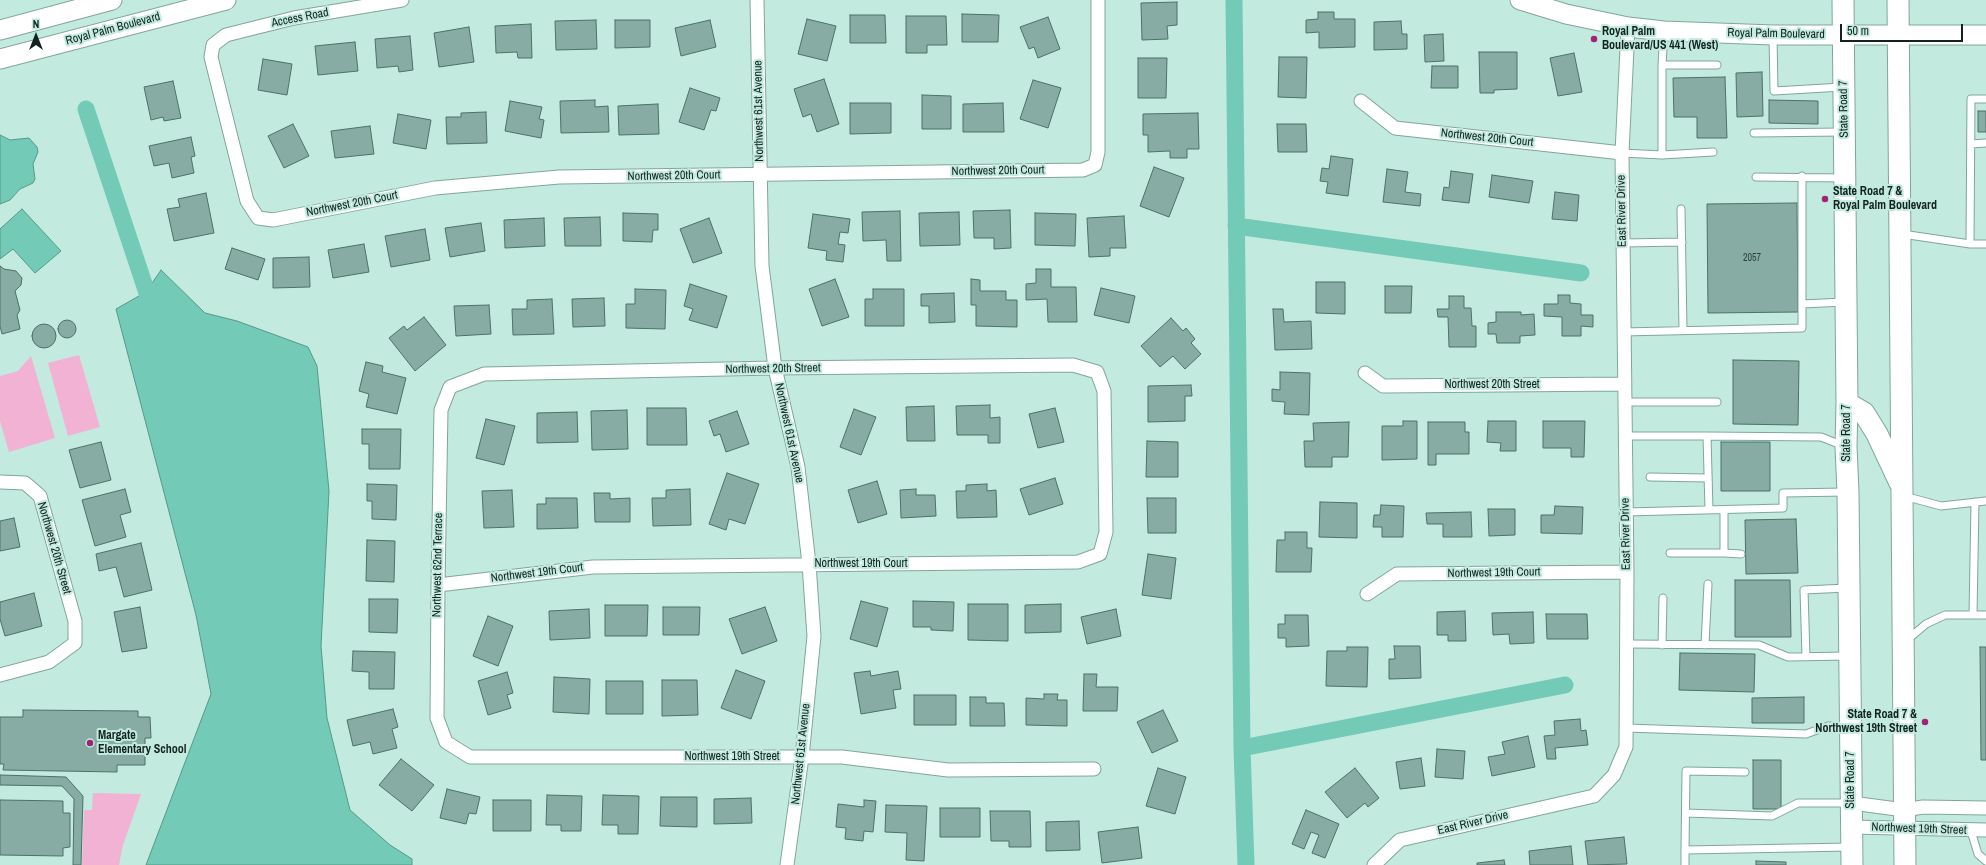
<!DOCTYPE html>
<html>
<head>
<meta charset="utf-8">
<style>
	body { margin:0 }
	#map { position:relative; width:1986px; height:865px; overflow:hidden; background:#c2eadf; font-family:"Archivo Narrow",sans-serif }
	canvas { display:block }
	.north { position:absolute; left:16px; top:16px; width:40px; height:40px; -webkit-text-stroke:3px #c2eadf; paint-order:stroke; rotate:0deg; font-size:11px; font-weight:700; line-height:16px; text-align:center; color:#12221e }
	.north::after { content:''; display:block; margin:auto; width:14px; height:18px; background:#12221e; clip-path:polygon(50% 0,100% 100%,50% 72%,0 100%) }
	.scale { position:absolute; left:1840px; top:24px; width:123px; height:18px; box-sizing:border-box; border:2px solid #12221e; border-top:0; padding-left:5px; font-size:12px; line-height:14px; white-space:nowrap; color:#12221e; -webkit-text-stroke:3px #c2eadf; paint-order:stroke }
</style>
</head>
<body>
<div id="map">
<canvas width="1986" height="865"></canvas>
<div class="north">N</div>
<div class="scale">50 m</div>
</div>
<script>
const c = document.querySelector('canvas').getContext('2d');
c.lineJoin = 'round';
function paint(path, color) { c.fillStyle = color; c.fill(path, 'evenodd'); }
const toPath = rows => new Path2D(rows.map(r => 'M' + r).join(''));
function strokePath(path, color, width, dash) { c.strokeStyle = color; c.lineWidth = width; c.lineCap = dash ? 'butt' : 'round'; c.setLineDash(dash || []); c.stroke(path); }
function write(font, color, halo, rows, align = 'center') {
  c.font = font + ' "Archivo Narrow",sans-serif'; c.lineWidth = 4; c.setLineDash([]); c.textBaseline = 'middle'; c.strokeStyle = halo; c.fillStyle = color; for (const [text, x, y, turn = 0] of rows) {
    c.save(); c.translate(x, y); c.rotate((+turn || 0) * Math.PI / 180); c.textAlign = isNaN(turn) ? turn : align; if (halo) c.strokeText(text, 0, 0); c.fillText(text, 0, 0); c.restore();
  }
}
const green = toPath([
	[79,355,100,427,68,436,48,363],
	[31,356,55,438,9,452,0,421,0,376,18,371],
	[93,793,141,794,123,845,119,865,82,865,84,810,92,810]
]);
const water = toPath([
	[0,135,10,140,29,138,37,147,38,152,33,164,35,179,33,183,20,189,10,200,0,204,0,135],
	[22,209,61,251,35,273,13,249,0,259,0,229,22,209],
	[161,270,205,313,237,321,308,347,317,366,329,491,321,646,327,718,350,810,390,845,412,859,412,865,146,865,211,694,196,615,116,309,146,292,161,270]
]);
const canal = toPath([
	[1234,0,1242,748,1246,865],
	[86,109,154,314],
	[1236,226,1581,273],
	[1242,748,1565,685]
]);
const building = toPath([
	[1177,2,1177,25,1167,26,1168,39,1142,40,1141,3,1177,2],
	[1318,12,1334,12,1334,19,1355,19,1355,47,1319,48,1319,32,1306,33,1306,20,1318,19,1318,12],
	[962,14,999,15,998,42,962,42,962,14],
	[850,15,885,15,886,43,850,43,850,15],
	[906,16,946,16,947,45,927,45,927,53,906,53,906,16],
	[1048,17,1060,49,1038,58,1034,47,1029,49,1020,27,1048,17],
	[807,19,836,26,827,61,798,54,807,19],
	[596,20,597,49,556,50,555,21,596,20],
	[615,20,650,20,650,47,615,48,615,20],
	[710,20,716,47,681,56,675,28,710,20],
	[1401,21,1402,34,1407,34,1407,49,1374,50,1374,22,1401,21],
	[531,24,532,58,518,58,517,52,496,53,495,26,531,24],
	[469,27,474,62,439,67,434,33,469,27],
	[1443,34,1444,61,1425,62,1424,35,1443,34],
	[410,36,413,70,399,72,398,66,377,68,375,39,410,36],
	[355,42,358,71,318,75,315,46,355,42],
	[1479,52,1517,52,1517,89,1494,90,1494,93,1480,93,1479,52],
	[1574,53,1582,92,1558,96,1550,58,1574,53],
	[1279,57,1307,57,1306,98,1278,97,1279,57],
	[1138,58,1167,58,1166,98,1138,98,1138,58],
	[263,59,292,64,287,95,258,90,263,59],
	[1432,66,1458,66,1458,88,1431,88,1432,66],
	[1762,72,1763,116,1737,117,1736,73,1762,72],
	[1725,77,1727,138,1697,138,1697,117,1674,117,1673,78,1725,77],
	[824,79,839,124,817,132,811,114,803,117,794,89,824,79],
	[1033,80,1061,88,1048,128,1020,119,1033,80],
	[173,81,181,118,164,121,163,117,151,120,144,87,173,81],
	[690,88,720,98,716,111,711,110,704,130,679,122,690,88],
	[922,95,951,96,951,129,922,129,922,95],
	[595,100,595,107,608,106,609,132,561,133,560,101,595,100],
	[1769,100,1818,101,1818,124,1769,123,1769,100],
	[510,101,542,107,539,119,544,120,541,138,505,131,510,101],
	[850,103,891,103,891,133,850,134,850,103],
	[1003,103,1004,132,963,132,963,104,1003,103],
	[658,104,659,134,619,135,618,106,658,104],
	[1978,111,1986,111,1986,132,1978,132,1978,111],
	[486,112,487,143,447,144,446,117,461,117,461,113,486,112],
	[1198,113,1199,149,1187,149,1187,158,1170,158,1170,151,1148,152,1148,135,1143,135,1143,114,1198,113],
	[398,114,431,120,426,149,393,143,398,114],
	[293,124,309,156,284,168,268,136,293,124],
	[1277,124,1306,124,1307,152,1278,152,1277,124],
	[370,126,374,154,335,158,331,131,370,126],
	[191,137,195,156,191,157,194,173,172,178,169,163,154,166,149,146,191,137],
	[1331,156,1353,159,1348,196,1326,193,1328,182,1320,181,1322,168,1329,169,1331,156],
	[1154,167,1184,178,1169,217,1140,206,1154,167],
	[1387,169,1408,172,1405,192,1421,194,1420,206,1383,202,1387,169],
	[1451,171,1473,174,1469,203,1442,200,1444,187,1449,188,1451,171],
	[1492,175,1533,181,1529,203,1489,197,1492,175],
	[1555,192,1579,195,1577,221,1552,219,1555,192],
	[206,193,214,233,174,241,167,209,180,207,178,199,206,193],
	[1797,203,1798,312,1708,313,1707,204,1797,203],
	[1010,210,1011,248,994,249,994,238,974,238,973,211,1010,210],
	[900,211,901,261,887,261,886,240,863,241,862,212,900,211],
	[959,212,960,245,920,246,919,213,959,212],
	[623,213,658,214,658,230,653,230,652,242,623,241,623,213],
	[1035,213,1076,214,1075,246,1035,245,1035,213],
	[813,214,850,219,848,233,840,232,838,244,845,245,843,262,826,260,827,251,808,248,813,214],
	[1124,216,1126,248,1110,248,1110,256,1089,257,1087,218,1124,216],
	[600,217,601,246,565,246,564,218,600,217],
	[544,218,545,246,505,248,504,220,544,218],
	[709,218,722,253,693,263,680,229,709,218],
	[481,223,485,251,450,257,445,228,481,223],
	[425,229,430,260,391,267,385,236,425,229],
	[364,244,369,272,333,278,328,250,364,244],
	[232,248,265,259,258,280,225,269,232,248],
	[309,257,310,287,273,288,273,258,309,257],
	[0,266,4,269,16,271,22,278,21,285,15,291,20,310,17,315,20,329,2,334,0,326,0,266],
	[1036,269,1051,269,1051,287,1076,287,1077,322,1048,322,1047,299,1026,300,1026,284,1036,283,1036,269],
	[835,279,849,317,822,326,809,289,835,279],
	[971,279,980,280,980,291,1006,291,1006,300,1017,300,1017,327,976,326,976,305,971,305,971,279],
	[1316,282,1345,282,1345,314,1316,313,1316,282],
	[690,284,727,296,717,328,689,320,693,309,684,306,690,284],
	[1385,286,1412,286,1411,313,1385,313,1385,286],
	[1101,288,1135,296,1129,323,1094,315,1101,288],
	[635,289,666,290,665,329,626,328,626,304,635,304,635,289],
	[873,289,904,289,904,326,865,326,865,299,873,299,873,289],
	[954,293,955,322,929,323,929,306,921,306,921,294,954,293],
	[1558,295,1570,295,1570,303,1581,304,1581,315,1593,315,1593,327,1581,326,1581,336,1562,336,1562,317,1544,316,1544,304,1558,304,1558,295],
	[1449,296,1464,296,1464,308,1471,308,1472,326,1476,326,1476,347,1449,347,1448,317,1438,317,1437,309,1449,309,1449,296],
	[604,298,605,326,573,327,572,299,604,298],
	[552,299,554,334,513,335,512,309,527,309,527,300,552,299],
	[489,305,491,334,456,336,454,306,489,305],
	[1273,309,1283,309,1284,322,1311,321,1312,349,1275,350,1273,309],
	[1496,312,1521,312,1521,315,1534,314,1535,335,1520,336,1520,343,1497,343,1496,334,1488,334,1488,323,1496,322,1496,312],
	[424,317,446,345,415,371,389,338,404,326,407,330,424,317],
	[1171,318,1183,331,1186,328,1195,339,1191,343,1201,354,1185,369,1173,356,1160,367,1141,346,1171,318],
	'58 329a9 9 0 1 1 18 0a9 9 0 1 1-18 0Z',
	'32 336a12 12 0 1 1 24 0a12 12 0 1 1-24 0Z',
	[1733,360,1799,361,1798,425,1733,424,1733,360],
	[366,362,383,366,382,372,406,378,397,414,366,407,369,394,359,391,366,362],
	[1280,372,1310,373,1309,415,1284,414,1285,402,1272,401,1272,389,1280,390,1280,372],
	[1191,385,1192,396,1185,396,1185,421,1148,422,1148,386,1191,385],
	[990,405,990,418,1000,417,1000,443,988,443,988,435,957,435,956,406,990,405],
	[934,406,935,441,907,441,906,407,934,406],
	[647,408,686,408,687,445,647,445,647,408],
	[1055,408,1064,442,1038,448,1029,414,1055,408],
	[854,409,876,417,861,455,840,447,854,409],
	[627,410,628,449,592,450,591,411,627,410],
	[737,411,749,444,726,452,720,434,714,436,709,421,737,411],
	[577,412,578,442,537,443,537,413,577,412],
	[486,419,515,426,504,465,476,458,486,419],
	[1403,421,1417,421,1417,459,1382,460,1382,426,1403,426,1403,421],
	[1488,421,1516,421,1516,451,1500,451,1501,443,1487,442,1488,421],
	[1543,421,1585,421,1584,457,1571,457,1571,448,1543,448,1543,421],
	[1349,422,1348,457,1332,457,1332,467,1305,467,1304,441,1314,441,1313,423,1349,422],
	[1428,422,1465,422,1465,432,1469,432,1469,454,1436,454,1436,465,1428,465,1428,422],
	[362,429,401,429,400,469,369,469,369,444,362,444,362,429],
	[1147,441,1178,442,1178,477,1146,477,1147,441],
	[101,442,111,480,80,488,69,450,101,442],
	[1721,442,1770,442,1770,491,1721,491,1721,442],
	[727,473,759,484,745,524,729,519,726,530,709,524,727,473],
	[1055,478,1063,504,1029,515,1020,489,1055,478],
	[877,481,887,514,858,523,848,490,877,481],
	[367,484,397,485,396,520,372,519,372,501,367,501,367,484],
	[987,484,987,491,996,490,997,517,957,518,956,491,966,491,966,485,987,484],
	[125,489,131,512,120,515,126,537,95,546,82,500,125,489],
	[690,489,691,525,653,526,652,498,666,498,666,490,690,489],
	[916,489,916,495,935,495,936,516,901,518,900,490,916,489],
	[512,490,514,527,484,528,482,491,512,490],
	[594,493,610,493,610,499,630,498,630,522,595,522,594,493],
	[546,498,577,498,578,528,537,529,537,504,546,504,546,498],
	[1147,498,1176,498,1176,533,1148,533,1147,498],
	[1320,502,1357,503,1357,538,1319,537,1320,502],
	[1381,505,1404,506,1403,537,1382,537,1382,527,1373,527,1374,515,1380,515,1381,505],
	[1555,506,1583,507,1582,534,1541,533,1541,515,1554,515,1555,506],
	[1488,509,1515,509,1515,535,1489,536,1488,509],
	[1471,512,1472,537,1443,537,1443,524,1427,524,1426,513,1471,512],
	[14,518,20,547,0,551,0,521,14,518],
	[1796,519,1798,573,1746,574,1745,520,1796,519],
	[1285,532,1307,532,1307,548,1312,548,1311,572,1276,572,1277,540,1285,540,1285,532],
	[367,540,395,541,394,582,366,581,367,540],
	[141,543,152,590,124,597,116,567,99,571,96,554,141,543],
	[1148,554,1176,558,1171,599,1142,595,1148,554],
	[1735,580,1790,580,1791,637,1735,637,1735,580],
	[34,593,42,626,5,636,0,619,0,602,34,593],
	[369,599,398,599,397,633,369,632,369,599],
	[861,601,888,608,877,647,850,639,861,601],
	[913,601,954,602,953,631,931,630,931,627,913,627,913,601],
	[968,604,1008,604,1008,641,968,640,968,604],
	[1061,604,1061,632,1025,633,1025,605,1061,604],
	[605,605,648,605,647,636,605,636,605,605],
	[140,607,147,648,122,652,114,612,140,607],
	[663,607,700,607,699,635,663,635,663,607],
	[765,607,777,641,742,654,729,619,765,607],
	[589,609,590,638,550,640,549,611,589,609],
	[1116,609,1121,636,1087,644,1081,617,1116,609],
	[1465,611,1466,641,1448,641,1448,635,1437,635,1437,612,1465,611],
	[1533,612,1534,643,1510,644,1509,634,1493,635,1492,613,1533,612],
	[1546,614,1587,614,1588,639,1547,639,1546,614],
	[1285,615,1308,615,1309,646,1286,647,1286,638,1278,638,1278,624,1285,624,1285,615],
	[488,616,513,626,498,666,473,656,488,616],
	[1394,646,1420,646,1421,678,1389,679,1389,659,1395,659,1394,646],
	[1347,647,1368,647,1367,687,1326,686,1327,651,1347,651,1347,647],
	[1980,647,1986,647,1986,760,1981,760,1980,647],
	[353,651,395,652,394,689,369,689,369,672,352,671,353,651],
	[1680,653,1755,654,1754,692,1679,690,1680,653],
	[736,670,765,681,751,719,721,708,736,670],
	[870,671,871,676,898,671,901,689,893,690,896,708,861,714,854,673,870,671],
	[507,672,513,693,507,695,511,708,488,715,478,681,507,672],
	[1084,674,1097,674,1096,687,1118,687,1117,711,1083,711,1084,674],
	[554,677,590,679,589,714,553,712,554,677],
	[662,680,697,680,698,715,662,716,662,680],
	[606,681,643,681,643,714,606,714,606,681],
	[1044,694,1058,694,1057,700,1067,700,1067,726,1026,725,1026,698,1044,699,1044,694],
	[914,695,956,695,956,725,914,725,914,695],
	[970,697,986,697,986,703,1004,703,1005,726,970,726,970,697],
	[1804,697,1804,723,1752,723,1752,698,1804,697],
	[393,709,398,727,392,729,397,748,373,754,370,742,353,746,347,720,393,709],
	[23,710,138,711,138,717,150,717,151,738,145,738,145,765,117,765,117,772,3,770,4,764,0,764,0,717,23,717,23,710],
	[1163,710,1178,741,1152,753,1137,722,1163,710],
	[1580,719,1581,731,1586,730,1588,745,1555,748,1556,759,1547,759,1544,736,1555,735,1554,721,1580,719],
	[1528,736,1535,767,1492,776,1488,757,1505,754,1502,742,1528,736],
	[1437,749,1465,751,1463,779,1435,777,1437,749],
	[1421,758,1425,786,1400,789,1396,762,1421,758],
	[401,759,434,785,412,811,379,785,401,759],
	[1753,760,1781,760,1781,809,1753,809,1753,760],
	[1158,768,1186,777,1175,814,1146,806,1158,768],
	[1355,768,1379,798,1368,807,1365,803,1347,818,1325,792,1355,768],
	[0,775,66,777,83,796,81,865,73,865,74,799,62,786,0,785,0,775],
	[447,789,480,797,476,814,469,813,466,824,440,818,447,789],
	[547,795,582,796,581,831,561,831,561,825,546,825,547,795],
	[603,795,639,796,638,834,618,834,618,825,602,825,603,795],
	[661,797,697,797,697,827,660,826,661,797],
	[751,798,752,823,714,824,714,799,751,798],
	[0,800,63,801,63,813,70,813,70,847,63,848,63,856,0,855,0,800],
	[493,800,531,800,531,831,493,831,493,800],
	[864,800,876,801,873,832,864,831,863,841,845,839,846,828,836,827,838,804,864,807,864,800],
	[886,805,927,806,924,861,906,860,907,833,885,832,886,805],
	[940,808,980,808,980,837,940,837,940,808],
	[1306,810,1339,824,1325,858,1312,853,1319,835,1311,832,1304,849,1292,844,1306,810],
	[990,811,1030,811,1031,847,1009,847,1009,841,991,841,990,811],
	[1079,821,1080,850,1046,851,1046,822,1079,821],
	[1138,827,1142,858,1102,863,1098,832,1138,827],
	[1624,837,1627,864,1588,865,1585,841,1624,837],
	[1571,846,1573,865,1530,865,1529,851,1571,846],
	[1504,860,1505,865,1477,865,1477,863,1504,860],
	[1756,861,1786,862,1786,865,1756,865,1756,861]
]);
const service = toPath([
	[1773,35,1774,91,1842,87],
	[1662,65,1717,65],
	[1754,133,1842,132],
	[1971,144,1986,143],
	[1622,153,1662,155,1662,65,1664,31],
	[1662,155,1713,152],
	[1756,177,1844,178],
	[1681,209,1683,330],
	[1902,234,1970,244,1986,244],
	[1623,243,1682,242],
	[1970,244,1971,99,1986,99],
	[1802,304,1844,302],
	[1623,332,1802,328,1802,176],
	[1624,402,1717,402],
	[1625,436,1707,436,1709,510],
	[1707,436,1821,437,1844,446],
	[1650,477,1707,478],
	[1904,496,1941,506,1986,501],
	[1626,512,1783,508,1783,493,1846,492],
	[1670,553,1724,553,1724,510],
	[1724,553,1741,554],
	[1973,615,1975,502],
	[1907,640,1926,624,1945,615,1986,615],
	[1627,644,1759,645,1788,657,1848,656],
	[1662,645,1663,598],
	[1705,645,1708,584],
	[1806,657,1804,590,1847,588],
	[1626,728,1806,734,1828,726,1849,726],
	[1745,772,1686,771,1685,850,1850,847],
	[1686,813,1772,816,1798,803,1850,803],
	[1971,831,1978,854,1986,861],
	[1685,865,1685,850]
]);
const minor = toPath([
	[402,0,294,18,226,35,213,45,211,57,247,201,258,218,273,220,435,188,559,177,1083,170,1095,165,1098,152,1098,0],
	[757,0,762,266,775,368,798,467,809,564,814,636,802,757,787,865],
	[1361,101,1395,128,1622,153],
	[1365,373,1383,386,1624,384],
	[0,482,25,483,40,496,75,621,75,643,49,662,0,675],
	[438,585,593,567,1078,562,1100,554,1106,532,1104,391,1097,372,1073,365,775,368,484,374,450,387,441,410,438,585,437,718,446,742,470,757,842,757,948,770,1094,769],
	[1367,594,1397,574,1627,572],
	[1852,803,1904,810,1923,807,1986,808],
	[1851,827,1986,830],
	[1374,865,1400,840,1594,796,1614,775,1626,747,1627,572,1622,153,1628,27]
]);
const secondary = toPath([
	[1520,0,1566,14,1628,27,1664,31,1773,35,1986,35],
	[0,30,112,0],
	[0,59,226,0]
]);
const primary = toPath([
	[1843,0,1847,403,1846,447,1848,492,1852,865],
	[1898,0,1905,865],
	[1847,403,1864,413,1877,434,1900,483]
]);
const markers = [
	[1594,39,4,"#a22376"],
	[1825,199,4,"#a22376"],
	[1925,722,4,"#a22376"],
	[90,743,4,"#a22376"]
];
const numberNames = [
	["2057",1752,258]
];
const streetNames = [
	["Access Road",300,18,-11],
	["Royal Palm Boulevard",113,29,-15],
	["Royal Palm Boulevard",1776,34,1],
	["State Road 7",1844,109,-91],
	["Northwest 61st Avenue",759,111,-91],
	["Northwest 20th Court",1487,138,6],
	["Northwest 20th Court",998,171,-1],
	["Northwest 20th Court",674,176,-1],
	["Northwest 20th Court",352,204,-11],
	["East River Drive",1622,211,-91],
	["Northwest 20th Street",773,369,-1],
	["Northwest 20th Street",1492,385],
	["Northwest 61st Avenue",789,433,78],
	["State Road 7",1847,433,-90],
	["East River Drive",1626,534,-91],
	["Northwest 20th Street",54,548,74],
	["Northwest 19th Court",861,564],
	["Northwest 62nd Terrace",438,565,-89],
	["Northwest 19th Court",537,573,-7],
	["Northwest 19th Court",1494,573,-1],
	["Northwest 61st Avenue",801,754,-84],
	["Northwest 19th Street",732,757],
	["State Road 7",1851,780,-90],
	["East River Drive",1473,823,-13],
	["Northwest 19th Street",1919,829,2]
];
const poiNames = [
	["Royal Palm",1602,32],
	["Boulevard/US 441 (West)",1602,46],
	["State Road 7 &",1833,192],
	["Royal Palm Boulevard",1833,206],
	["State Road 7 &",1917,715,"right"],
	["Northwest 19th Street",1917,729,"right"],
	["Margate",98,736],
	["Elementary School",98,750]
];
paint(green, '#f2b2d4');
paint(water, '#73cab7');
strokePath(water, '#569889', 1);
strokePath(canal, '#73cab7', 17);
paint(building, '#86aca3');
strokePath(building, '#4c7168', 1);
strokePath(service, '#80a69c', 9);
strokePath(minor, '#80a69c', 15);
strokePath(secondary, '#80a69c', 21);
strokePath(primary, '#80a69c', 23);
strokePath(service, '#fff', 7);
strokePath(minor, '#fff', 13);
strokePath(secondary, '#fff', 19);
strokePath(primary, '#fff', 21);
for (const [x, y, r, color] of markers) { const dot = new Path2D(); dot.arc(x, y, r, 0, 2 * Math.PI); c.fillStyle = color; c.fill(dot); strokePath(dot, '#c2eadf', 1.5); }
write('10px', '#2f443f', null, numberNames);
write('12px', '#12221e', '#c2eadf', streetNames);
write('bold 12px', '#12221e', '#c2eadf', poiNames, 'left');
</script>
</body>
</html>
